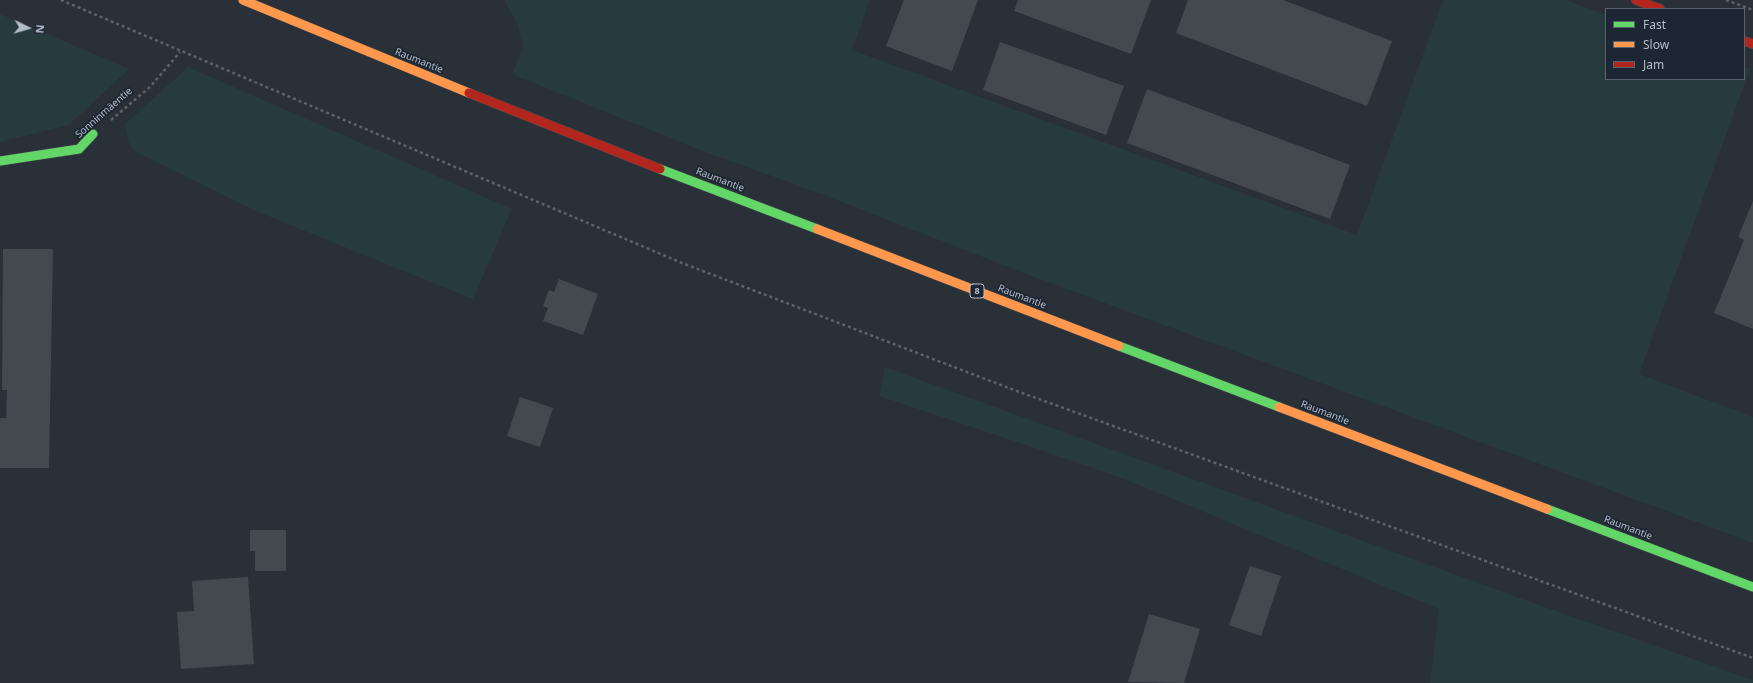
<!DOCTYPE html>
<html>
<head>
<meta charset="utf-8">
<style>
	body { margin:0 }
	#map { position:relative; width:1753px; height:683px; overflow:hidden; background:#2a3038; font-family:"Noto Sans",sans-serif }
	canvas { display:block }
	.legend { position:absolute; left:1605px; top:8px; width:140px; height:72px; box-sizing:border-box; background:#1d2633; border:1px solid #59626f; margin:0; padding:5px 7px; list-style:none; font-size:12px; color:#b4bcc9 }
	.legend li { display:flex; align-items:center; gap:8px; height:20px }
	.legend b { width:20px; border:1px solid #59626f }
	.north { position:absolute; left:8px; top:8px; width:40px; height:40px; -webkit-text-stroke:3px #1d2633; paint-order:stroke; rotate:95deg; font-size:11px; font-weight:700; line-height:16px; text-align:center; color:#b4bcc9 }
	.north::after { content:''; display:block; margin:auto; width:14px; height:18px; background:#b4bcc9; clip-path:polygon(50% 0,100% 100%,50% 72%,0 100%) }
</style>
</head>
<body>
<div id="map">
<canvas width="1753" height="683"></canvas>
<ul class="legend">
<li><b style="height:5px;background:#63d668"></b>Fast</li>
<li><b style="height:5px;background:#ff974d"></b>Slow</li>
<li><b style="height:5px;background:#b3261e"></b>Jam</li>
</ul>
<div class="north">N</div>
</div>
<script>
const c = document.querySelector('canvas').getContext('2d');
c.lineJoin = 'round';
function paint(path, color) { c.fillStyle = color; c.fill(path, 'evenodd'); }
const toPath = rows => new Path2D(rows.map(r => 'M' + r).join(''));
function strokePath(path, color, width, dash) { c.strokeStyle = color; c.lineWidth = width; c.lineCap = dash ? 'butt' : 'round'; c.setLineDash(dash || []); c.stroke(path); }
function write(font, color, halo, rows, align = 'center') {
  c.font = font + ' "Noto Sans",sans-serif'; c.lineWidth = 3.5; c.setLineDash([]); c.textBaseline = 'middle'; c.strokeStyle = halo; c.fillStyle = color; for (const [text, x, y, turn = 0] of rows) {
    c.save(); c.translate(x, y); c.rotate((+turn || 0) * Math.PI / 180); c.textAlign = isNaN(turn) ? turn : align; if (halo) c.strokeText(text, 0, 0); c.fillText(text, 0, 0); c.restore();
  }
}
const green = toPath([
	[504,0,870,0,852,50,1357,235,1443,0,1566,0,1606,15,1606,79,1744,79,1744,67,1750,69,1639,374,1753,417,1753,543,1021,272,829,197,695,148,512,74,523,48,518,25],
	[0,14,129,69,69,125,0,142],
	[188,67,512,209,473,299,258,212,134,151,128,141,125,124],
	[885,367,1539,605,1753,680,1753,683,1430,683,1439,609,1117,476,879,396]
]);
const building = toPath([
	[904,0,978,0,952,71,886,46],
	[1018,0,1151,0,1131,54,1014,11],
	[1188,0,1283,0,1392,41,1367,106,1176,33],
	[1000,42,1124,86,1106,135,983,90],
	[1147,89,1350,165,1330,219,1127,143],
	[1753,201,1753,329,1714,313,1744,240,1738,237],
	[3,249,53,249,49,468,0,468,0,418,6,418,7,390,2,390],
	[559,279,598,294,583,335,543,321,548,308,543,306,549,290,554,292],
	[520,397,553,408,540,447,507,436],
	[250,530,286,530,286,571,255,571,255,551,250,551],
	[1250,566,1281,576,1261,636,1229,625],
	[248,577,254,664,181,669,177,612,194,611,192,581],
	[1149,614,1200,629,1184,683,1128,682]
]);
const path = toPath([
	[61,0,682,263,1014,390,1753,658],
	[1726,0,1753,10],
	[111,120,150,87,180,52]
]);
const fast = toPath([
	[0,161,79,149,93,134],
	[660,169,817,229],
	[1119,346,1279,407],
	[1547,509,1753,587]
]);
const slow = toPath([
	[243,0,469,93],
	[817,229,1119,346],
	[1279,407,1547,509]
]);
const jam = toPath([
	[1636,0,1660,9],
	[1744,41,1753,44],
	[469,93,660,169]
]);
const shields = [
	[977,291,14]
];
const shieldNames = [
	["8",977,291]
];
const streetNames = [
	["Raumantie",419,61,22],
	["Sonninmäentie",104,113,-41],
	["Raumantie",720,180,21],
	["Raumantie",1022,297,21],
	["Raumantie",1325,413,21],
	["Raumantie",1628,528,21]
];
paint(green, '#273a3e');
paint(building, '#444950');
strokePath(fast, '#484c53', 10);
strokePath(slow, '#484c53', 10);
strokePath(jam, '#484c53', 10);
strokePath(path, '#5d636a', 2.5, [3, 3]);
strokePath(fast, '#63d668', 9);
strokePath(slow, '#ff974d', 9);
strokePath(jam, '#b3261e', 9);
for (const [x, y, w] of shields) { const box = new Path2D(); box.roundRect(x - w / 2, y - 7, w, 14, 3); c.fillStyle = '#1d2633'; c.fill(box); strokePath(box, '#b4bcc9', 1); }
write('bold 9px', '#b4bcc9', null, shieldNames);
write('10px', '#b4bcc9', '#1d2633', streetNames);
</script>
</body>
</html>
